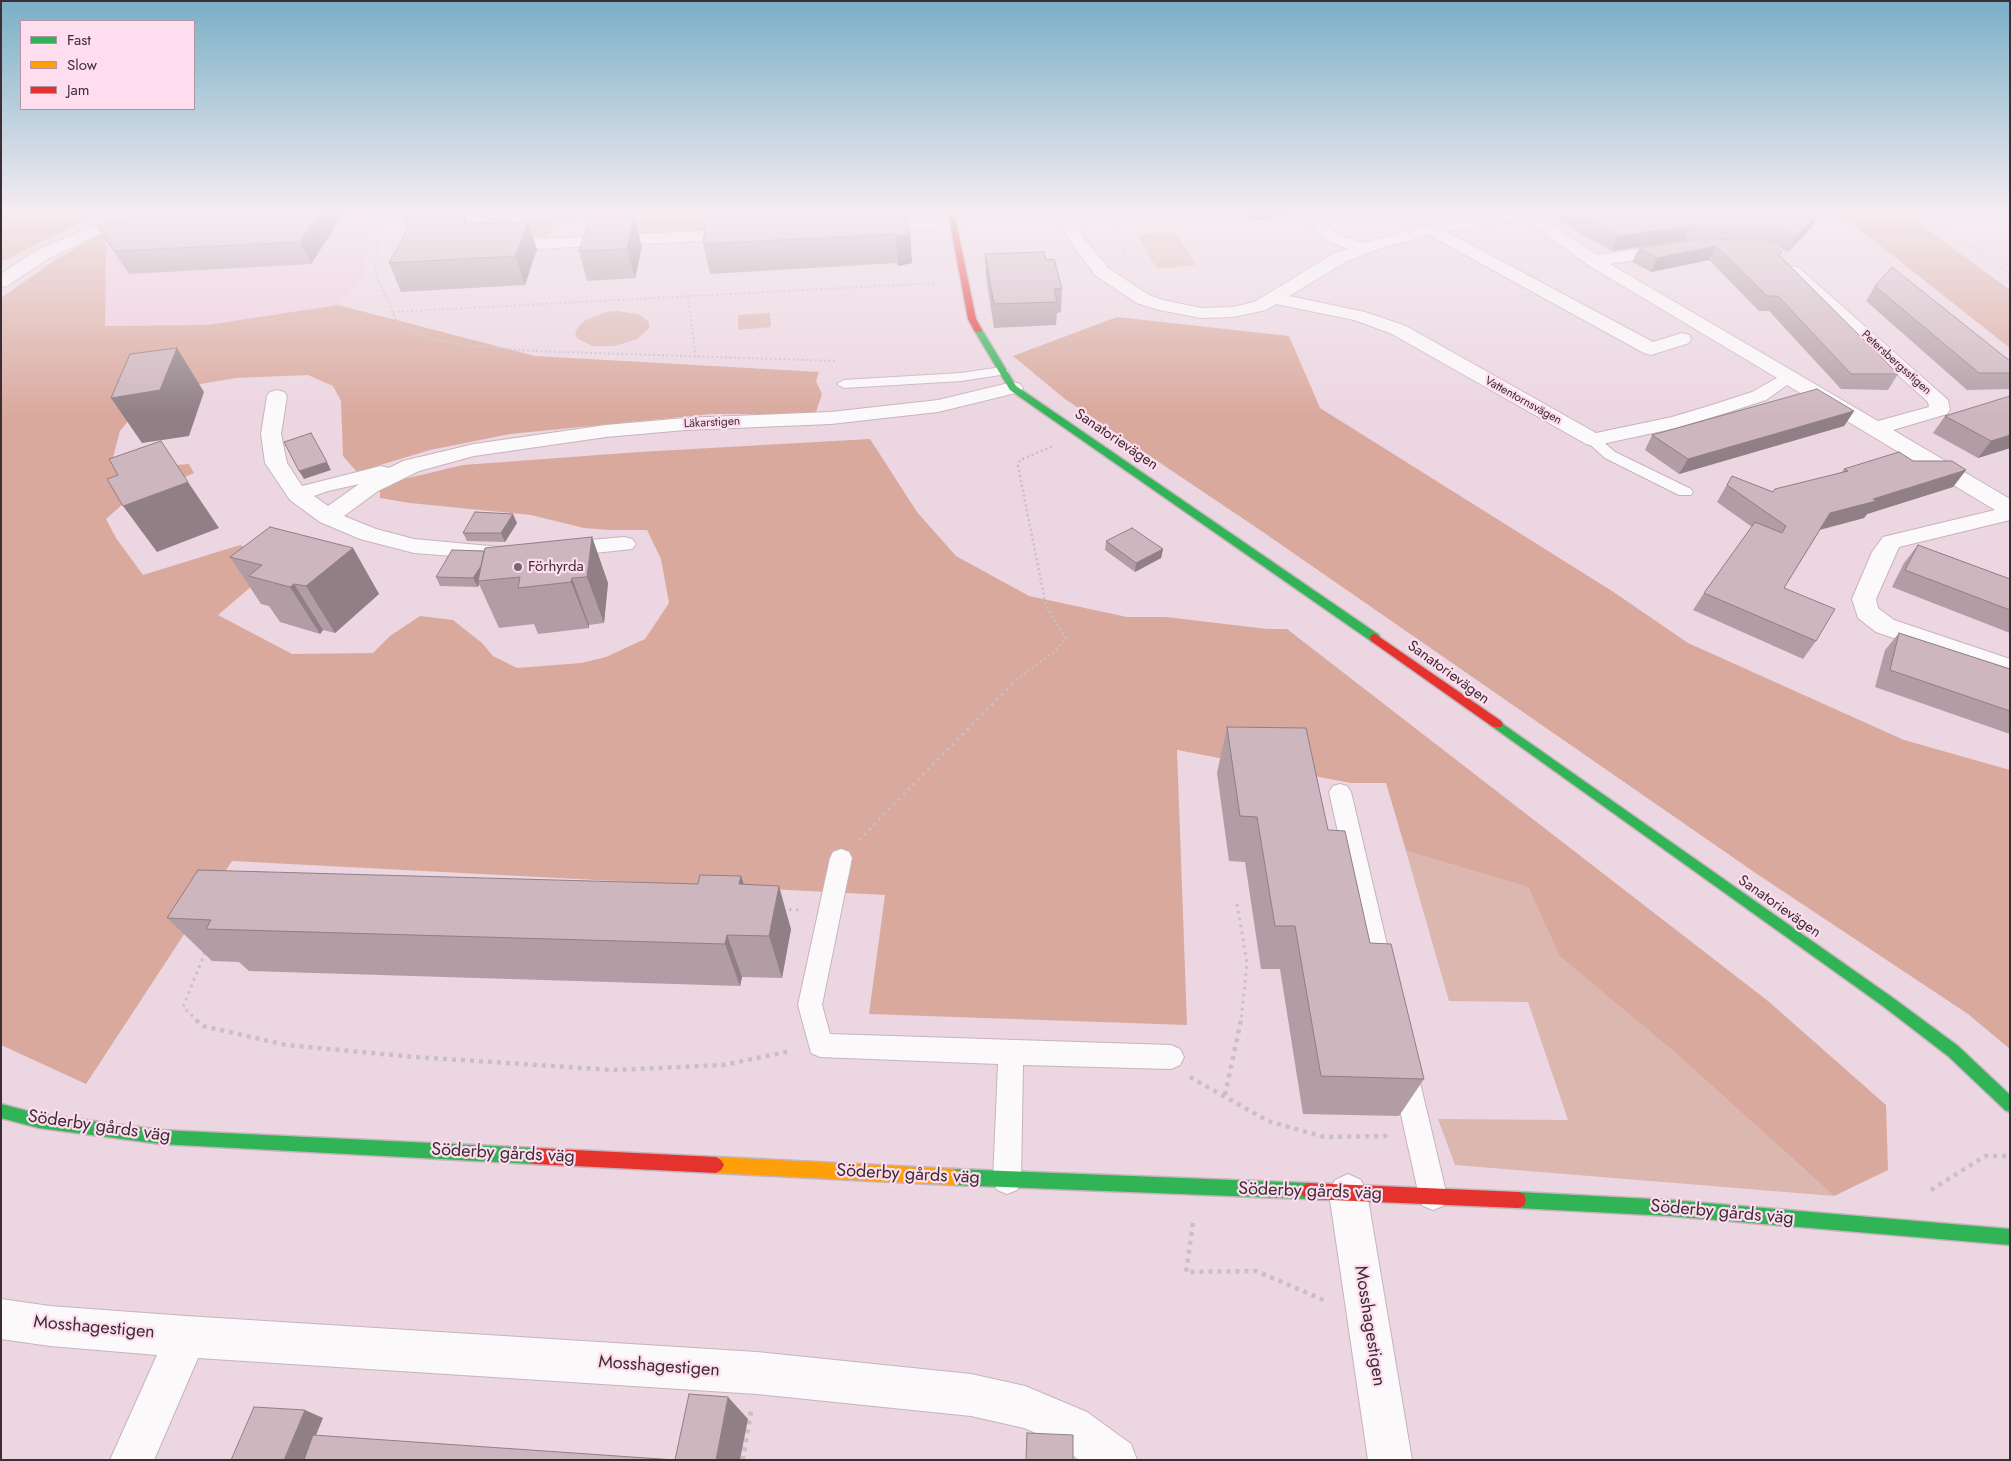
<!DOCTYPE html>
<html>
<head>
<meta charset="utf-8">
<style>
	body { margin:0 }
	#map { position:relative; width:2011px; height:1461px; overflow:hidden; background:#ecd6e1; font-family:Jost,sans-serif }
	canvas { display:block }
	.frame { position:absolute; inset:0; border:2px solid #3d2d35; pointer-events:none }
	.legend { position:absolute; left:20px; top:20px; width:175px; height:90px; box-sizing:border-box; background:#feddee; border:1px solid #b197a4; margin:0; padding:6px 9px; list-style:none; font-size:15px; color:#3d2d35 }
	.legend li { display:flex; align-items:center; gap:10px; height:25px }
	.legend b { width:25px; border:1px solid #b197a4 }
</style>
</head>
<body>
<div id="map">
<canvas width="2011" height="1461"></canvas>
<div class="frame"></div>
<ul class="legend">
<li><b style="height:6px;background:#30b455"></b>Fast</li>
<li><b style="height:6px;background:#ff9f0a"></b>Slow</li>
<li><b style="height:6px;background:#e5322d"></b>Jam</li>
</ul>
</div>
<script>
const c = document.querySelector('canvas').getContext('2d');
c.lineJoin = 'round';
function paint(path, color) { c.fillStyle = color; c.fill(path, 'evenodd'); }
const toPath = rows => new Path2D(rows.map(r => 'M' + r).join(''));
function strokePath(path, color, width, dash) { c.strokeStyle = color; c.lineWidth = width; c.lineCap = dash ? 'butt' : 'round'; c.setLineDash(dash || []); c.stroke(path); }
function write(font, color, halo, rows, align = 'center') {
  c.font = font + ' Jost,sans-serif'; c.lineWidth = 4.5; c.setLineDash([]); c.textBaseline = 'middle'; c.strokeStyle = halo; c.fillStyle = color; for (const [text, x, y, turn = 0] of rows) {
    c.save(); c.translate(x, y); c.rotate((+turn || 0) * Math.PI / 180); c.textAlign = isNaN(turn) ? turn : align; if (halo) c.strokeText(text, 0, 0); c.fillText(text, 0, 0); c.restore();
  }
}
const built = toPath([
	[154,212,374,212,362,279,338,305,207,325,104,326,106,231]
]);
const green = toPath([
	[574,212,745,212,743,234,635,240,607,219,556,221,550,235,514,241,520,224],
	[1175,232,1196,265,1157,269,1137,235],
	[617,311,639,314,649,322,649,328,637,339,615,346,592,346,577,338,575,333,578,327,584,321,605,312],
	[770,313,771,327,738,330,738,315],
	[1406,851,1528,887,1561,956,1672,1050,1834,1196,1455,1165,1438,1119,1568,1120,1528,1002,1449,1001]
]);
const forest = toPath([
	[1,212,103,212,1,262],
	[1833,212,1903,212,2010,290,2010,348,1869,237],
	[106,231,105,326,207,325,338,305,535,356,819,372,816,381,822,394,816,412,797,414,712,414,510,434,430,450,357,472,343,456,341,401,333,386,308,375,236,378,153,392,120,431,112,461,138,468,189,464,194,473,123,504,106,519,116,538,143,575,240,545,274,559,267,573,218,615,292,654,373,653,390,636,420,616,453,620,482,643,493,656,517,668,581,663,606,657,645,639,669,603,661,559,647,530,609,530,584,528,531,515,410,503,380,498,380,490,391,482,463,465,639,452,870,439,917,512,956,556,1029,596,1127,617,1166,617,1267,629,1287,629,1768,1001,1886,1105,1888,1170,1834,1196,1672,1050,1560,956,1528,887,1406,851,1386,783,1351,783,1177,750,1187,1025,869,1014,885,895,232,861,86,1084,1,1045,1,298,58,258],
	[1117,317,1289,336,1320,408,1612,591,1688,643,1904,740,2010,770,2010,1049,1968,1014,1757,874,1260,530,1065,399,1013,356]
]);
const pathFar3 = toPath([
	[1108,212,1126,257],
	[1882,212,1909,231],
	[1913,212,1947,230,2010,274],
	[379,228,375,273,398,324,431,338,466,345,533,351,837,361],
	[688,297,696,358],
	[393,312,937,283]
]);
const pathFar2 = toPath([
	[1016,680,1054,652,1066,638,1046,606,1018,466,1020,460,1053,446]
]);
const pathFar1 = toPath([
	[859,840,1017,679],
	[1237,904,1247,963,1241,1021],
	[782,909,800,910],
	[198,1021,183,1007,206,950]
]);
const path = toPath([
	[196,1020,203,1026,286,1045,415,1057,614,1070,723,1065,791,1051],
	[1190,1077,1268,1121,1324,1137,1388,1136],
	[1225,1095,1241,1020],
	[1931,1190,1985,1156,2010,1156],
	[1193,1223,1186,1272,1256,1271,1326,1301],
	[743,1460,751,1411]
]);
const lane = toPath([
	[1002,367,1009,371,1007,374,961,381,844,388,837,384,844,380,961,373,1002,367],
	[1593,435,1598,437,1615,452,1691,489,1693,492,1691,495,1679,495,1605,458,1585,440,1593,435],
	[1340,784,1347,786,1351,792,1393,970,1389,978,1381,981,1373,978,1369,970,1329,792,1333,786,1340,784],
	[841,849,849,852,852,858,822,1005,830,1034,1171,1045,1180,1049,1184,1057,1180,1065,1171,1069,1023,1065,1021,1180,1017,1190,1007,1194,997,1190,993,1180,998,1064,820,1057,811,1053,798,1005,830,858,833,852,841,849],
	[1405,1062,1414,1065,1418,1074,1447,1196,1443,1206,1433,1210,1423,1206,1419,1196,1392,1074,1396,1065,1405,1062]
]);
const street = toPath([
	[132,212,154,212,152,215,92,237,46,260,7,286,1,287,1,274,34,252,80,231,132,212],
	[483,212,522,212,534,238,537,239,742,229,750,234,742,239,535,249,521,244,510,219,490,218,484,216,483,212],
	[1054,212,1070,212,1086,241,1108,268,1149,295,1163,300,1201,308,1233,307,1254,302,1335,253,1348,249,1326,240,1293,212,1311,212,1338,234,1363,243,1431,225,1509,212,1515,214,1517,217,1515,220,1447,232,1653,342,1682,333,1689,335,1691,339,1689,343,1651,355,1644,353,1429,235,1384,247,1347,261,1289,296,1365,312,1406,326,1596,433,1672,417,1712,405,1752,392,1777,378,1588,265,1533,225,1541,220,1547,222,1597,255,1673,244,1679,245,1681,249,1679,253,1610,264,1878,421,1929,407,1928,402,1783,271,1786,267,1798,267,1948,400,1950,410,1947,414,1893,430,2010,499,2010,520,1899,547,1876,599,1878,608,1894,620,2010,659,2010,678,1876,632,1858,618,1852,599,1872,552,1883,537,1995,510,1787,385,1766,400,1726,413,1676,428,1593,446,1586,444,1392,334,1354,320,1276,304,1266,310,1233,317,1201,318,1159,310,1137,303,1096,276,1071,243,1054,212],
	[953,218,959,220,961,223,959,226,872,232,864,227,872,222,953,218],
	[1013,382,1020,384,1023,388,1020,392,938,412,831,424,685,430,606,437,474,456,419,471,378,491,344,516,376,529,414,539,500,547,504,552,500,557,492,559,414,553,360,539,320,522,290,500,265,463,261,434,267,396,270,392,277,390,284,392,287,396,281,434,287,463,302,486,381,466,389,468,403,461,474,444,606,425,685,418,831,412,938,400,1013,382],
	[359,484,328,506,314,496,328,491,359,484],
	[624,537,632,539,636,544,632,549,557,557,549,555,545,550,549,545,557,543,624,537],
	[1348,1174,1361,1180,1367,1193,1412,1460,1368,1460,1329,1193,1335,1180,1348,1174],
	[1,1299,50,1306,186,1316,757,1352,971,1374,1025,1386,1087,1412,1131,1444,1137,1460,1079,1460,1057,1442,1024,1428,971,1416,757,1394,198,1358,154,1460,110,1460,157,1355,50,1346,1,1339,1,1299]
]);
const fast = toPath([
	[975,328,981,328,1016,386,1379,635,1380,638,1379,641,1371,641,1010,390,974,330,975,328],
	[1497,720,1893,998,1958,1046,2010,1095,2010,1112,2005,1110,1948,1056,1883,1006,1493,727,1491,724,1493,721,1497,720],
	[1,1104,39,1114,161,1130,534,1148,539,1151,542,1156,539,1161,534,1164,161,1144,39,1128,1,1118,1,1104],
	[954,1169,1308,1183,1313,1186,1316,1191,1313,1196,1308,1199,954,1185,949,1182,946,1177,949,1172,954,1169],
	[1518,1192,1670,1200,2010,1229,2010,1245,1670,1216,1518,1208,1512,1206,1510,1200,1512,1194,1518,1192]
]);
const slow = toPath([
	[716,1157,954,1169,959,1172,962,1177,959,1182,954,1185,716,1173,711,1170,708,1165,711,1160,716,1157]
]);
const jam = toPath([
	[948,212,954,212,976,319,982,330,981,332,975,332,968,319,948,212],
	[1375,634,1501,721,1503,724,1501,727,1493,727,1371,641,1370,638,1371,635,1375,634],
	[534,1148,716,1157,721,1160,724,1165,721,1170,716,1173,534,1164,529,1161,526,1156,529,1151,534,1148],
	[1308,1183,1518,1192,1524,1194,1526,1200,1524,1206,1518,1208,1308,1199,1303,1196,1300,1191,1303,1186,1308,1183]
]);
const wall = toPath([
	[149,212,352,212,344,213,311,264,129,274,111,248,97,226],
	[405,212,464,212,467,224,537,249,525,285,401,292,389,263,408,229],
	[1242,212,1294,212,1293,215,1251,221],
	[1563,212,1817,212,1819,213,1811,228,1787,253,1777,245,1773,244,1780,256,1898,374,1888,390,1841,389,1769,311,1759,311,1709,260,1651,272,1632,262,1639,248,1688,240,1612,251,1560,222],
	[634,218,642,247,635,278,587,281,579,251],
	[910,233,912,263,898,266,897,263,710,274,703,244],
	[985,254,1046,260,1062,289,1061,312,1057,313,1056,325,994,328,986,277],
	[1875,286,2010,361,2010,389,1967,390,1866,301],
	[1854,411,1844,426,1679,474,1645,450,1652,435],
	[1945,416,2010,448,1978,458,1933,433],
	[1913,461,1966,470,1953,487,1867,514,1864,518,1820,530,1784,588,1816,641,1803,659,1693,610,1704,593,1752,527,1717,502,1732,476,1773,492,1842,472,1844,469],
	[517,523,505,542,467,541,463,533],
	[592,537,608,583,604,623,589,625,589,628,538,634,534,624,499,628,479,584,478,587,440,586,436,577,484,551],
	[1106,541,1163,549,1161,558,1135,572,1105,550],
	[1918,545,2010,579,2010,633,1892,587,1904,563],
	[353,548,379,594,335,633,323,630,320,634,280,622,269,606,261,604,230,557],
	[1899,633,2010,669,2010,734,1875,687,1885,650],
	[1227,727,1328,830,1370,943,1424,1079,1399,1116,1303,1114,1280,969,1261,969,1245,862,1229,861,1217,773],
	[741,876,744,884,791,929,782,978,742,977,740,986,249,971,239,962,212,961,167,918,698,884]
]);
const shadedWall = toPath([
	[320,212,352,212,344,213,311,264,300,242],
	[461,212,464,212,474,252,464,224],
	[1252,212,1294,212,1293,215,1251,221],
	[1819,213,1811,228,1787,253,1795,238],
	[634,218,642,247,635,278,627,249],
	[528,222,537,249,525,285,515,256],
	[1691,226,1684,240,1612,251,1618,236],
	[910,233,912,263,898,266,896,236],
	[1716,246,1709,260,1651,272,1657,258],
	[177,348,204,392,189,436,142,443,111,398],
	[1854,411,1844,426,1679,474,1688,459],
	[2010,435,2010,448,1978,458,1991,441],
	[327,462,331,470,304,479,299,471],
	[1966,470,1953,487,1867,514,1864,518,1818,530,1830,513],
	[188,482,219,528,157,552,123,506],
	[513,514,517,523,505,542,501,533],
	[592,537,608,583,604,623,587,577],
	[353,548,379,594,335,633,306,586],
	[1163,549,1161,558,1135,572,1136,563],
	[490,551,478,581,479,584,478,587,473,578],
	[572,578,589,625,589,628,571,582],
	[294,584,323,630,320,634,290,587],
	[741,876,755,920,739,884],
	[779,886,791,929,782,978,769,936],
	[727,935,742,977,740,986,725,944],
	[728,1397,748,1419,740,1460,716,1460],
	[305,1410,323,1418,306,1460,284,1460]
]);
const building = toPath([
	[149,212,320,212,300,242,115,251,97,226,149,212],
	[405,212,461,212,464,224,528,222,515,256,389,263,408,229,405,212],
	[745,212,906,212,910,233,896,236,895,234,703,244,707,214,745,212],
	[1573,212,1817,212,1819,213,1795,238,1785,231,1762,225,1691,226,1618,236,1573,212],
	[634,218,627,249,579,251,589,220,634,218],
	[1761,239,1771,242,1782,252,1779,255,1898,374,1851,374,1778,296,1767,296,1716,246,1657,258,1639,248,1691,240,1761,239],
	[1044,252,1046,260,1054,259,1062,289,1054,289,1057,302,994,304,985,254,1044,252],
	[1892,267,2010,361,2010,373,1979,373,1875,286,1892,267],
	[177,348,160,390,111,398,130,354,177,348],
	[1817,389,1854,411,1688,459,1652,435,1817,389],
	[2010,396,2010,435,1991,441,1945,416,2010,396],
	[311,433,327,462,299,471,284,442,311,433],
	[161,441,188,482,123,506,107,479,118,475,109,459,161,441],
	[1899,452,1913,461,1952,461,1966,470,1873,499,1876,501,1830,513,1784,588,1835,609,1816,641,1704,593,1755,522,1782,533,1786,526,1727,485,1732,476,1773,492,1775,489,1848,471,1844,469,1899,452],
	[475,512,513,514,501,533,463,533,475,512],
	[270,527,353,548,306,586,294,584,290,587,249,576,262,565,230,557,270,527],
	[1132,528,1163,549,1136,563,1106,541,1132,528],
	[592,537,587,577,572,578,571,582,518,588,520,577,478,581,485,548,592,537],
	[1918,545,2010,579,2010,610,1905,570,1918,545],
	[452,550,484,551,481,566,473,578,436,577,452,550],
	[1899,633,2010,669,2010,711,1890,670,1899,633],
	[1227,727,1306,728,1328,830,1345,831,1370,943,1391,944,1424,1079,1321,1076,1295,926,1275,926,1257,817,1240,816,1227,727],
	[198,870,698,884,700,875,741,876,739,884,779,886,769,936,727,935,725,944,206,929,211,920,167,918,198,870],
	[689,1394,728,1397,716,1460,304,1460,313,1435,675,1460,689,1394],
	[254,1407,305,1410,284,1460,231,1460,254,1407],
	[1027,1433,1073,1435,1073,1460,1026,1460,1027,1433]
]);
const markers = [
	[518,567,5,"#7a6871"]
];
const farStreetnames = [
	["Petersbergsstigen",1896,363,42],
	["Vattentornsvägen",1523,401,29],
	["Läkarstigen",712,423,-3]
];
const streetNames = [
	["Sanatorievägen",1116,440,34],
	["Sanatorievägen",1448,673,36],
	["Sanatorievägen",1779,907,35]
];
const poiNames = [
	["Förhyrda",528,567]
];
const nearStreetnames = [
	["Söderby gårds väg",99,1127,8],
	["Söderby gårds väg",503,1154,3],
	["Söderby gårds väg",908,1175,3],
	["Söderby gårds väg",1310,1192,2],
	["Söderby gårds väg",1722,1213,5],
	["Mosshagestigen",1369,1326,81],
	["Mosshagestigen",94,1328,5],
	["Mosshagestigen",659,1367,4]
];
paint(built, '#eecadd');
paint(green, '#dcb7b0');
paint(forest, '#d9a99d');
strokePath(lane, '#c6b4bd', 2);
strokePath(street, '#c6b4bd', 2);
strokePath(fast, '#c6b4bd', 3);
strokePath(slow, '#c6b4bd', 3);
strokePath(jam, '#c6b4bd', 3);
strokePath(pathFar3, '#c8c0c4', 2, [2, 2.5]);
strokePath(pathFar2, '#c8c0c4', 2.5, [2, 3]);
strokePath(pathFar1, '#c8c0c4', 3, [2.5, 4.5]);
strokePath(path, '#c8c0c4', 4.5, [4, 5]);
paint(lane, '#fcf9fa');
paint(street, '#fcf9fa');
paint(fast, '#30b455');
paint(slow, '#ff9f0a');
paint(jam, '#e5322d');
paint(wall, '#b19da3');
paint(shadedWall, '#907f85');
paint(building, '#ceb6be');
strokePath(building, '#907f85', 1);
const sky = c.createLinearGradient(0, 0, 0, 416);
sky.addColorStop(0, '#79afc6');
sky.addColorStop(0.51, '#f6edf2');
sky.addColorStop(1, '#f6edf200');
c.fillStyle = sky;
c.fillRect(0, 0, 2011, 416);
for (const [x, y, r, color] of markers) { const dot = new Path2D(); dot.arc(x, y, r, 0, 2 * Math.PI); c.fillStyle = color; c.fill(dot); strokePath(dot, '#feddee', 2); }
write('12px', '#3d2d35', '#feddee', farStreetnames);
write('15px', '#3d2d35', '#feddee', streetNames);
write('15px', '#3d2d35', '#feddee', poiNames, 'left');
write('18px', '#3d2d35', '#feddee', nearStreetnames);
</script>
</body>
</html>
